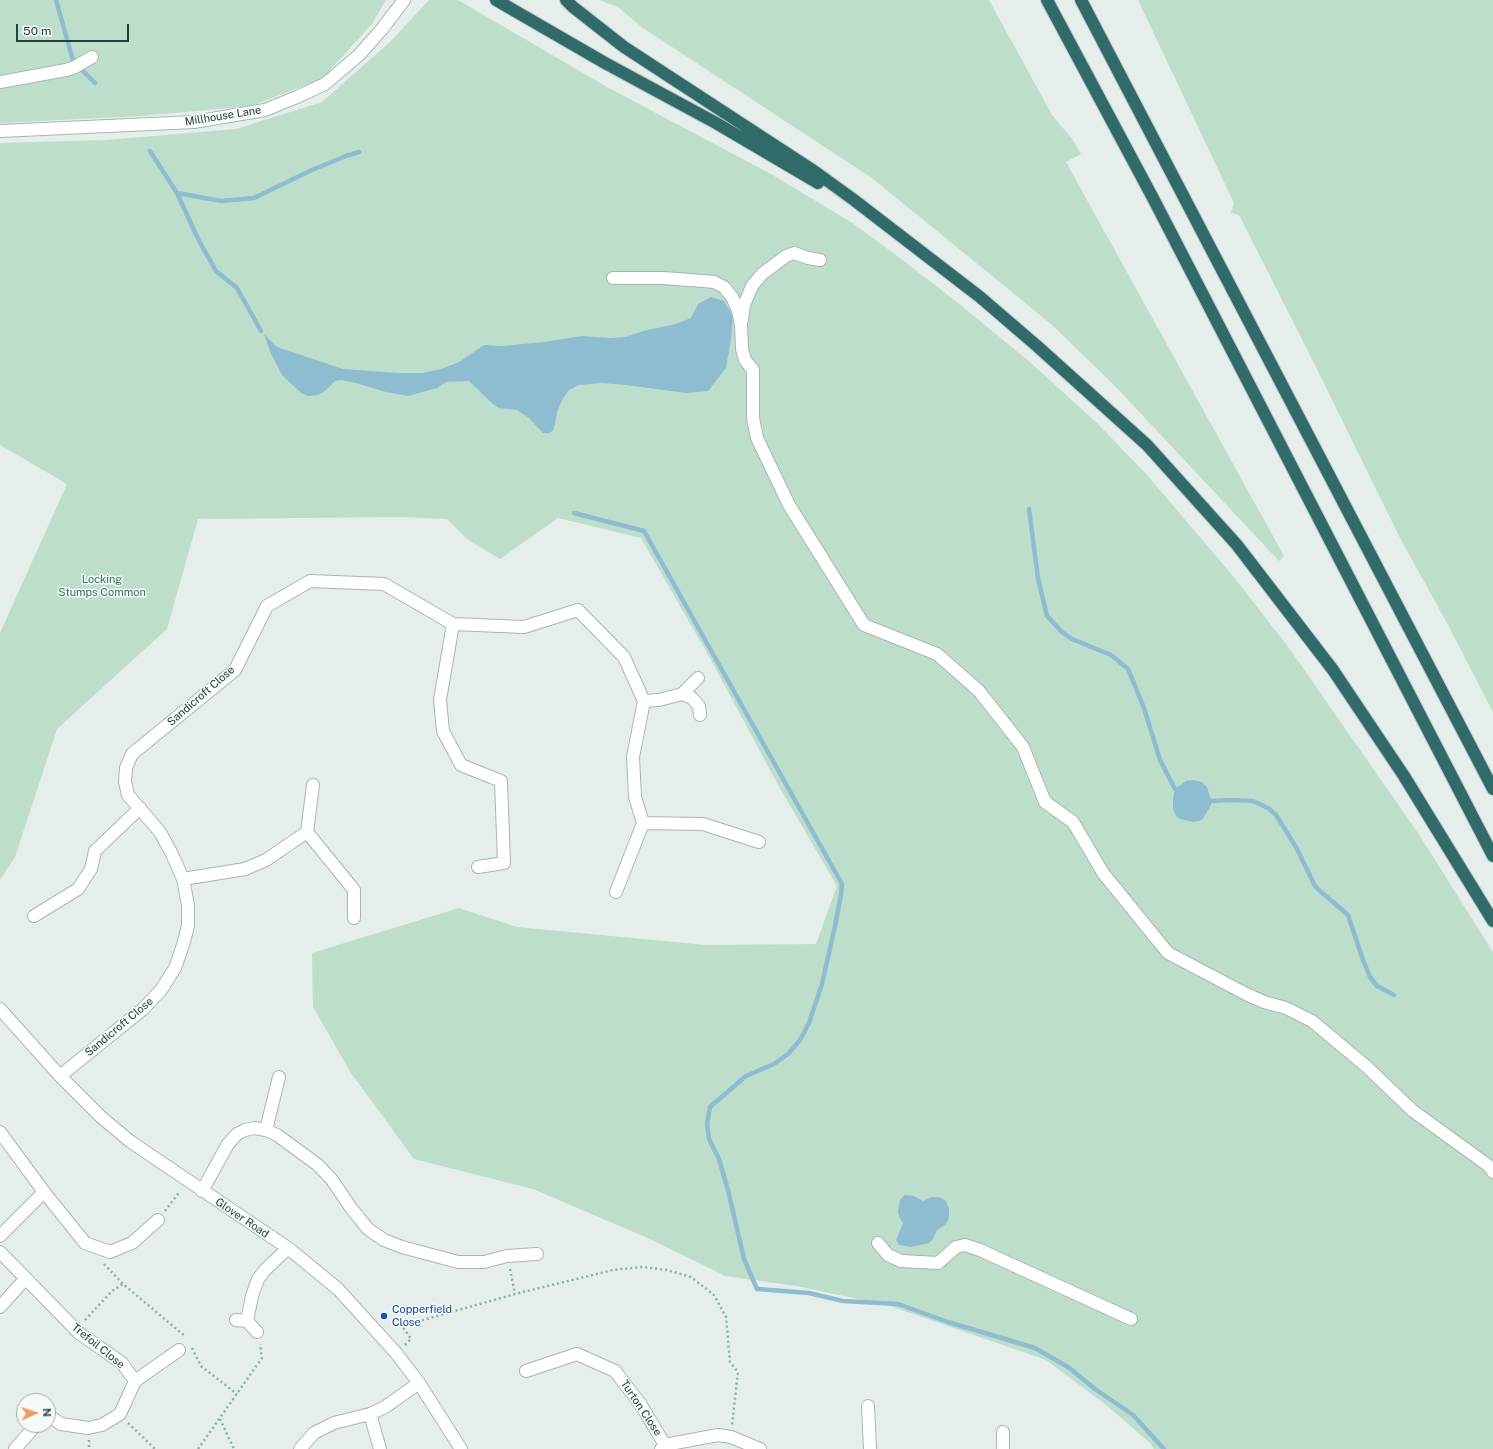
<!DOCTYPE html>
<html>
<head>
<meta charset="utf-8">
<style>
	body { margin:0 }
	#map { position:relative; width:1493px; height:1449px; overflow:hidden; background:#e5eeeb; font-family:"Public Sans",sans-serif }
	canvas { display:block }
	.north { position:absolute; left:16px; top:1393px; width:40px; height:40px; box-sizing:border-box; background:#f5faf8; border:1px solid #a1afad; border-radius:50%; rotate:87deg; font-size:11px; font-weight:700; line-height:16px; text-align:center; color:#243f3d }
	.north::after { content:''; display:block; margin:auto; width:14px; height:18px; background:#f09b60; clip-path:polygon(50% 0,100% 100%,50% 72%,0 100%) }
	.scale { position:absolute; left:16px; top:24px; width:113px; height:18px; box-sizing:border-box; border:2px solid #243f3d; border-top:0; padding-left:5px; font-size:12px; line-height:14px; white-space:nowrap; color:#243f3d; -webkit-text-stroke:3px #f5faf8; paint-order:stroke }
</style>
</head>
<body>
<div id="map">
<canvas width="1493" height="1449"></canvas>
<div class="north">N</div>
<div class="scale">50 m</div>
</div>
<script>
const c = document.querySelector('canvas').getContext('2d');
c.lineJoin = 'round';
function paint(path, color) { c.fillStyle = color; c.fill(path, 'evenodd'); }
const toPath = rows => new Path2D(rows.map(r => 'M' + r).join(''));
function strokePath(path, color, width, dash) { c.strokeStyle = color; c.lineWidth = width; c.lineCap = dash ? 'butt' : 'round'; c.setLineDash(dash || []); c.stroke(path); }
function write(font, color, halo, rows, align = 'center') {
  c.font = font + ' "Public Sans",sans-serif'; c.lineWidth = 3; c.setLineDash([]); c.textBaseline = 'middle'; c.strokeStyle = halo; c.fillStyle = color; for (const [text, x, y, turn = 0] of rows) {
    c.save(); c.translate(x, y); c.rotate((+turn || 0) * Math.PI / 180); c.textAlign = isNaN(turn) ? turn : align; if (halo) c.strokeText(text, 0, 0); c.fillText(text, 0, 0); c.restore();
  }
}
const green = toPath([
	[0,0,386,0,372,24,322,79,251,106,142,116,0,123],
	[429,0,458,0,607,87,771,174,854,224,900,258,962,306,1031,363,1097,423,1148,476,1233,576,1289,648,1418,833,1493,952,1493,1449,1154,1449,1150,1443,1105,1404,1046,1360,887,1305,796,1286,725,1276,650,1239,533,1189,414,1159,351,1073,313,1007,312,953,459,908,517,927,706,945,816,944,837,886,778,785,710,658,641,538,558,518,500,559,468,540,447,519,402,517,198,519,167,629,57,729,15,857,0,880,0,633,67,484,0,445,0,143,106,140,236,129,322,102,390,42],
	[599,0,989,0,1052,115,1073,140,1081,154,1066,162,1284,556,1279,561,1114,385,1051,324,872,178,643,28,618,7],
	[1138,0,1493,0,1493,712,1448,625,1399,536,1312,359,1239,215,1231,213,1234,203]
]);
const water = toPath([
	[711,297,724,301,733,316,731,339,726,368,708,391,686,393,626,385,602,383,579,385,569,390,563,398,557,412,554,429,550,433,543,433,529,418,517,410,499,408,493,404,469,381,446,382,437,388,408,396,386,392,356,383,341,380,335,381,325,391,318,395,308,396,301,393,282,375,271,354,264,334,277,347,343,369,398,373,423,373,441,369,459,362,484,345,502,346,544,342,582,336,610,338,626,337,643,331,676,324,691,318,698,304],
	[1193,780,1202,782,1207,787,1211,800,1211,805,1204,817,1202,820,1194,822,1180,819,1176,816,1173,809,1173,798,1175,789,1186,781],
	[905,1195,914,1196,923,1201,931,1197,939,1197,946,1201,949,1209,949,1218,946,1224,937,1230,933,1239,929,1243,911,1247,899,1245,896,1240,903,1223,899,1217,898,1211,900,1200]
]);
const stream = toPath([
	[56,0,72,57,74,62,95,83],
	[150,151,177,193,199,241,216,271,237,288,261,331],
	[177,193,221,201,254,198,312,170,346,156,359,152],
	[1029,509,1038,578,1047,616,1062,632,1072,639,1111,655,1128,669,1144,708,1160,760,1175,789],
	[574,513,644,531,842,884,841,895,835,926,822,984,809,1023,800,1040,788,1054,774,1064,746,1076,710,1107,707,1124,709,1139,719,1159,728,1190,744,1259,757,1289,809,1293,843,1301,898,1304,948,1322,1035,1348,1068,1367,1095,1389,1133,1415,1164,1449],
	[1211,801,1230,800,1253,801,1268,808,1276,815,1296,847,1315,886,1322,893,1326,896,1348,915,1363,960,1370,977,1377,986,1394,995]
]);
const path = toPath([
	[165,1211,180,1191],
	[104,1264,123,1284],
	[510,1269,515,1294],
	[85,1320,112,1291,123,1284,186,1337],
	[405,1345,411,1339,402,1326,515,1294,613,1270,643,1267,667,1270,691,1277,714,1295,726,1317,730,1362,738,1372,732,1425],
	[192,1348,201,1366,237,1394],
	[220,1419,234,1449],
	[128,1423,155,1449],
	[89,1440,89,1449],
	[198,1449,262,1358,260,1344]
]);
const minor = toPath([
	[0,82,66,70,75,67,92,57],
	[0,131,194,122,265,110,297,97,325,84,359,55,382,29,404,0],
	[613,278,663,278,703,281,714,282,724,287,732,297,738,310,741,325,742,349,745,360,753,370,753,418,757,438,789,505,864,625,937,654,979,691,1023,747,1045,802,1073,822,1103,873,1168,953,1246,994,1264,1002,1286,1008,1312,1021,1367,1067,1413,1111,1489,1166,1493,1172],
	[742,320,744,305,752,286,762,274,786,256,794,253,808,258,820,260],
	[453,624,440,700,443,731,461,765,501,781,504,863,478,867],
	[682,694,692,698,699,706,700,715],
	[644,701,659,700,682,694,698,678],
	[643,823,703,824,759,842],
	[307,832,313,785],
	[183,879,245,869,266,860,307,832,354,890,354,918],
	[34,916,78,889,91,869,95,851,140,808],
	[0,1009,60,1076,101,1117,131,1142,288,1248,338,1289,396,1353,419,1383,461,1449],
	[60,1076,143,1009,161,990,175,968,183,945,188,926,188,905,183,879,172,854,160,832,128,795,125,782,126,768,132,754,235,670,267,606,310,581,384,584,453,624,524,627,578,610,624,657,644,701,633,757,635,797,643,823,616,892],
	[266,1130,279,1077],
	[0,1132,44,1192,85,1243,110,1252,132,1243,158,1220],
	[202,1191,228,1144,237,1134,245,1130,255,1128,266,1130,277,1135,318,1165,332,1180,351,1208,368,1229,384,1240,402,1247,458,1262,484,1262,507,1256,537,1254],
	[0,1236,44,1192],
	[878,1243,888,1255,901,1261,920,1262,938,1263,956,1247,965,1245,980,1250,1131,1319],
	[0,1252,79,1333,122,1363,135,1381,120,1414,102,1425,88,1428,61,1424,48,1415],
	[0,1307,26,1278],
	[236,1320,247,1321,257,1332],
	[247,1321,252,1296,258,1279,265,1270,288,1248],
	[526,1371,577,1354,615,1371,641,1405,665,1445],
	[135,1381,179,1350],
	[868,1406,870,1449],
	[370,1414,380,1449],
	[1003,1432,1003,1449],
	[15,1449,36,1425],
	[300,1449,314,1433,334,1423,370,1414,385,1407,419,1383],
	[661,1449,665,1445,718,1435,731,1437,760,1449]
]);
const highway = toPath([
	[496,0,605,63,716,123,818,183],
	[566,0,573,7,624,47,814,171,854,200,980,297,1037,346,1147,445,1237,545,1333,670,1404,776,1493,921],
	[1047,0,1154,200,1493,856],
	[1081,0,1493,789]
]);
const markers = [
	[384,1316,4,"#1a4fb4"]
];
const streetNames = [
	["Millhouse Lane",223,116,-9],
	["Sandicroft Close",201,696,-41],
	["Sandicroft Close",119,1027,-40],
	["Glover Road",242,1218,34],
	["Trefoil Close",98,1346,39],
	["Turton Close",641,1408,56]
];
const parkNames = [
	["Locking",102,580],
	["Stumps Common",102,593]
];
const transitNames = [
	["Copperfield",392,1310],
	["Close",392,1323]
];
paint(green, '#bedecc');
paint(water, '#8ebcd1');
strokePath(stream, '#8ebcd1', 4.5);
strokePath(minor, '#a7b6b3', 14);
strokePath(highway, '#c2c9c9', 14);
strokePath(path, '#86b1aa', 2.5, [2, 3]);
strokePath(minor, '#fff', 12);
strokePath(highway, '#306b69', 12);
for (const [x, y, r, color] of markers) { const dot = new Path2D(); dot.arc(x, y, r, 0, 2 * Math.PI); c.fillStyle = color; c.fill(dot); strokePath(dot, '#f5faf8', 1.5); }
write('11px', '#243f3d', '#f5faf8', streetNames);
write('11px', '#2e7656', '#f5faf8', parkNames);
write('11px', '#164399', '#f5faf8', transitNames, 'left');
</script>
</body>
</html>
